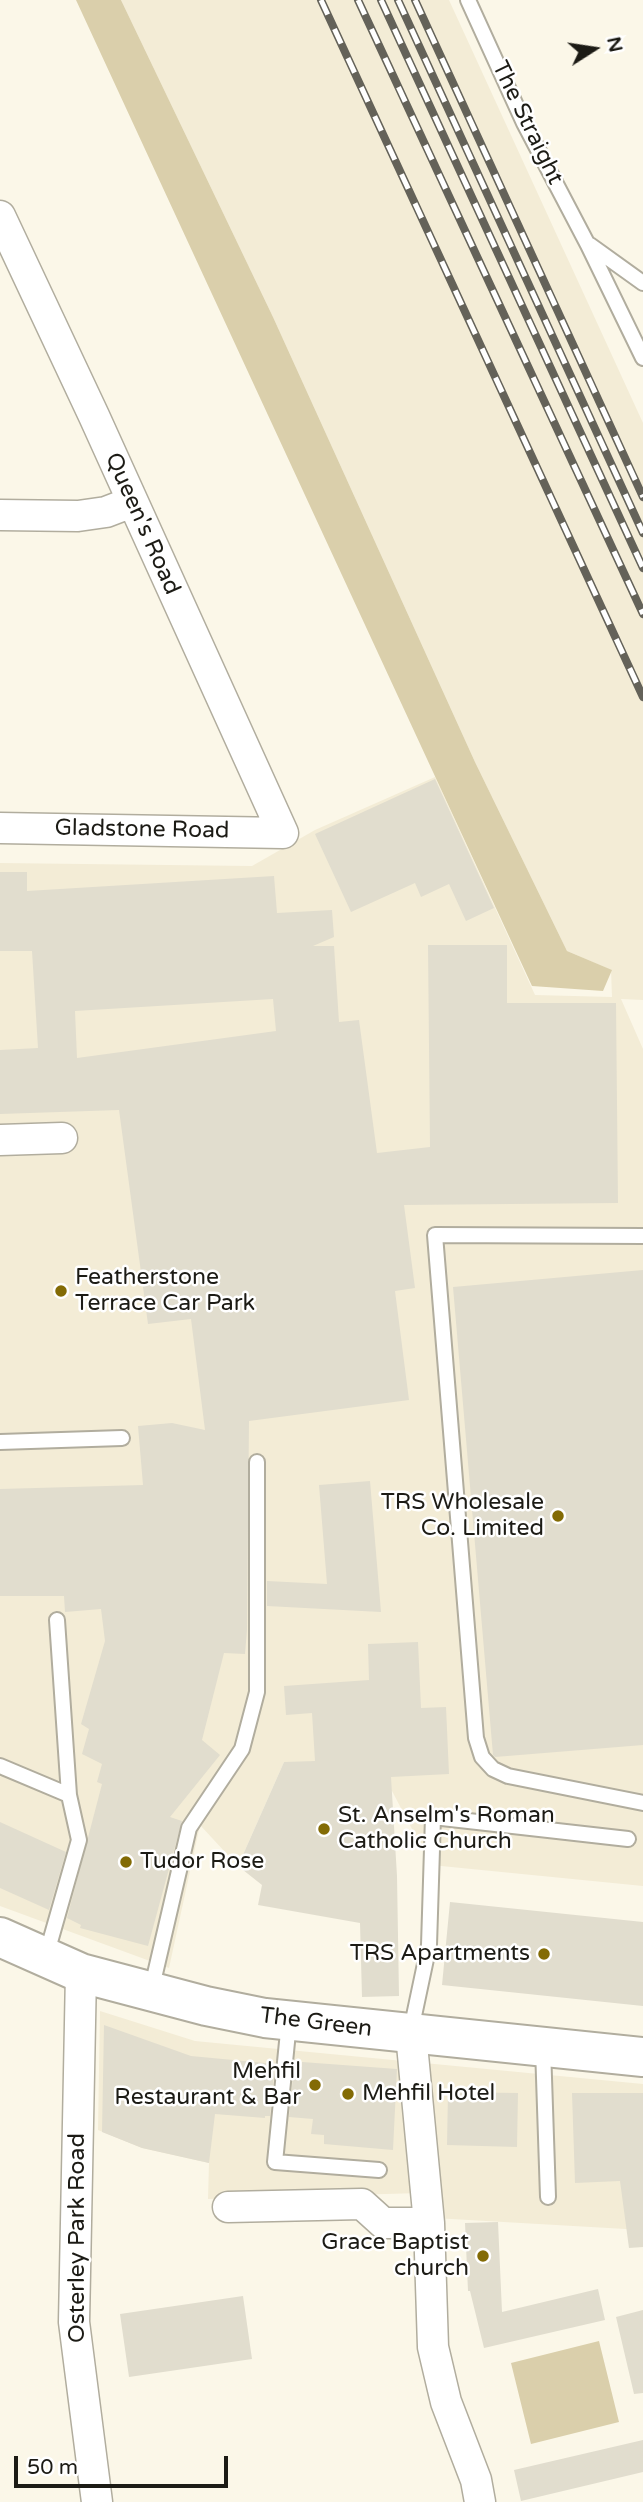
<!DOCTYPE html>
<html>
<head>
<meta charset="utf-8">
<style>
	body { margin:0 }
	#map { position:relative; width:643px; height:2502px; overflow:hidden; background:#fbf7e8; font-family:"Varela Round",sans-serif }
	canvas { display:block }
	.north { position:absolute; left:559px; top:14px; width:70px; height:70px; -webkit-text-stroke:5px #fff; paint-order:stroke; rotate:78deg; font-size:19px; font-weight:700; line-height:28px; text-align:center; color:#1c1b15 }
	.north::after { content:''; display:block; margin:auto; width:24px; height:32px; background:#1c1b15; clip-path:polygon(50% 0,100% 100%,50% 72%,0 100%) }
	.scale { position:absolute; left:14px; top:2456px; width:214px; height:32px; box-sizing:border-box; border:4px solid #1c1b15; border-top:0; padding-left:9px; font-size:21px; line-height:24px; white-space:nowrap; color:#1c1b15; -webkit-text-stroke:5px #fff; paint-order:stroke }
</style>
</head>
<body>
<div id="map">
<canvas width="643" height="2502"></canvas>
<div class="north">N</div>
<div class="scale">50 m</div>
</div>
<script>
const c = document.querySelector('canvas').getContext('2d');
c.lineJoin = 'round';
function paint(path, color) { c.fillStyle = color; c.fill(path, 'evenodd'); }
const toPath = rows => new Path2D(rows.map(r => 'M' + r).join(''));
function strokePath(path, color, width, dash) { c.strokeStyle = color; c.lineWidth = width; c.lineCap = dash ? 'butt' : 'round'; c.setLineDash(dash || []); c.stroke(path); }
function write(font, color, halo, rows, align = 'center') {
  c.font = font + ' "Varela Round",sans-serif'; c.lineWidth = 5; c.setLineDash([]); c.textBaseline = 'middle'; c.strokeStyle = halo; c.fillStyle = color; for (const [text, x, y, turn = 0] of rows) {
    c.save(); c.translate(x, y); c.rotate((+turn || 0) * Math.PI / 180); c.textAlign = isNaN(turn) ? turn : align; if (halo) c.strokeText(text, 0, 0); c.fillText(text, 0, 0); c.restore();
  }
}
const built = toPath([
	[121,0,449,0,643,423,643,1000,621,999,643,1049,643,1886,431,1865,392,1791,284,1762,238,1866,200,1825,169,1968,0,1906,0,863,252,866,315,830,435,777,535,995,612,997,611,970,567,951,475,762,273,317],
	[100,2011,195,2041,643,2084,643,2230,434,2218,421,2193,208,2199,209,2163,142,2148,98,2130]
]);
const green = toPath([
	[76,0,121,0,273,317,475,762,567,951,612,970,603,991,532,986],
	[599,2341,619,2422,531,2444,511,2363]
]);
const building = toPath([
	[435,779,494,908,466,921,449,884,421,897,415,883,351,912,315,834],
	[0,872,27,872,27,891,274,876,277,913,332,910,334,937,313,946,334,946,339,1022,359,1020,377,1153,430,1147,428,945,507,945,507,1003,616,1003,618,1203,404,1205,415,1288,395,1291,409,1400,249,1421,247,1630,245,1654,224,1653,202,1740,220,1755,170,1817,182,1821,148,1946,80,1928,81,1925,67,1918,102,1784,97,1782,102,1764,82,1754,89,1729,81,1724,105,1641,101,1609,65,1612,64,1596,0,1596,0,1489,143,1485,138,1426,172,1423,205,1430,191,1319,148,1324,119,1110,0,1114,0,1050,38,1048,32,951,0,951],
	[273,999,276,1031,77,1058,75,1011],
	[643,1270,643,1745,495,1757,493,1755,453,1287],
	[370,1481,381,1612,267,1606,267,1581,327,1584,319,1485],
	[418,1642,421,1708,446,1707,449,1774,391,1777,397,1876,399,1996,362,1997,360,1923,258,1905,262,1885,238,1866,284,1762,315,1761,312,1713,286,1715,284,1686,369,1680,368,1644],
	[0,1822,66,1852,49,1910,0,1888],
	[450,1902,643,1922,643,2006,442,1985],
	[104,2025,191,2056,275,2064,270,2116,265,2116,265,2118,215,2114,209,2163,142,2148,102,2132],
	[302,2062,397,2069,393,2150,324,2144,324,2135,311,2134,313,2119,289,2117,294,2066,302,2067],
	[448,2092,518,2093,517,2147,447,2145],
	[572,2093,643,2093,643,2247,629,2248,620,2181,575,2183],
	[498,2222,502,2312,598,2289,605,2320,484,2348,470,2291,468,2291,465,2223],
	[243,2296,252,2359,129,2377,120,2314],
	[643,2310,643,2393,634,2394,616,2317],
	[643,2440,643,2472,521,2501,514,2470]
]);
const lane = toPath([
	[468,0,524,123,588,245,643,358],
	[590,245,643,283],
	[643,1236,435,1235,476,1738,482,1757,493,1769,508,1776,643,1803],
	[0,1442,122,1438],
	[0,1766,69,1795],
	[46,1956,79,1840,69,1795,57,1620],
	[151,1991,189,1828,242,1749,257,1692,257,1462],
	[289,2022,275,2162,379,2170],
	[411,2030,429,1945,433,1817,628,1839],
	[543,2048,548,2197]
]);
const street = toPath([
	[0,216,94,416,283,833,0,828],
	[0,515,78,516,106,512,132,502],
	[0,1140,62,1138],
	[81,1973,74,2322,97,2502],
	[411,2034,429,2223,433,2347,446,2402,476,2480,480,2502],
	[228,2207,362,2204,383,2223,429,2223]
]);
const secondary = toPath([
	[0,1937,81,1973,206,2006,265,2018,643,2057]
]);
const rail = toPath([
	[321,0,643,697],
	[358,0,643,614],
	[381,0,643,568],
	[398,0,643,533],
	[415,0,643,497]
]);
const markers = [
	[61,1291,7,"#836b05"],
	[558,1516,7,"#836b05"],
	[324,1829,7,"#836b05"],
	[126,1862,7,"#836b05"],
	[544,1954,7,"#836b05"],
	[315,2085,7,"#836b05"],
	[348,2094,7,"#836b05"],
	[483,2256,7,"#836b05"]
];
const streetNames = [
	["The Straight",527,123,64],
	["Queen's Road",142,524,66],
	["Gladstone Road",142,830,1],
	["The Green",316,2023,7],
	["Osterley Park Road",78,2238,-90]
];
const poiNames = [
	["Featherstone",75,1278],
	["Terrace Car Park",75,1304],
	["TRS Wholesale",544,1503,"right"],
	["Co. Limited",544,1529,"right"],
	["St. Anselm's Roman",338,1816],
	["Catholic Church",338,1842],
	["Tudor Rose",140,1862],
	["TRS Apartments",530,1954,"right"],
	["Mehfil",301,2072,"right"],
	["Restaurant & Bar",301,2098,"right"],
	["Mehfil Hotel",362,2094],
	["Grace Baptist",469,2243,"right"],
	["church",469,2269,"right"]
];
paint(built, '#f3ecd6');
paint(green, '#dacfab');
paint(building, '#e1ddce');
strokePath(lane, '#b1ad9e', 18);
strokePath(street, '#b1ad9e', 33);
strokePath(secondary, '#b1ad9e', 42);
strokePath(lane, '#fff', 14);
strokePath(street, '#fff', 30);
strokePath(secondary, '#fff', 38);
strokePath(rail, '#646259', 8);
strokePath(rail, '#fff', 5, [16]);
for (const [x, y, r, color] of markers) { const dot = new Path2D(); dot.arc(x, y, r, 0, 2 * Math.PI); c.fillStyle = color; c.fill(dot); strokePath(dot, '#fff', 2.5); }
write('23px', '#1c1b15', '#fff', streetNames);
write('23px', '#1c1b15', '#fff', poiNames, 'left');
</script>
</body>
</html>
